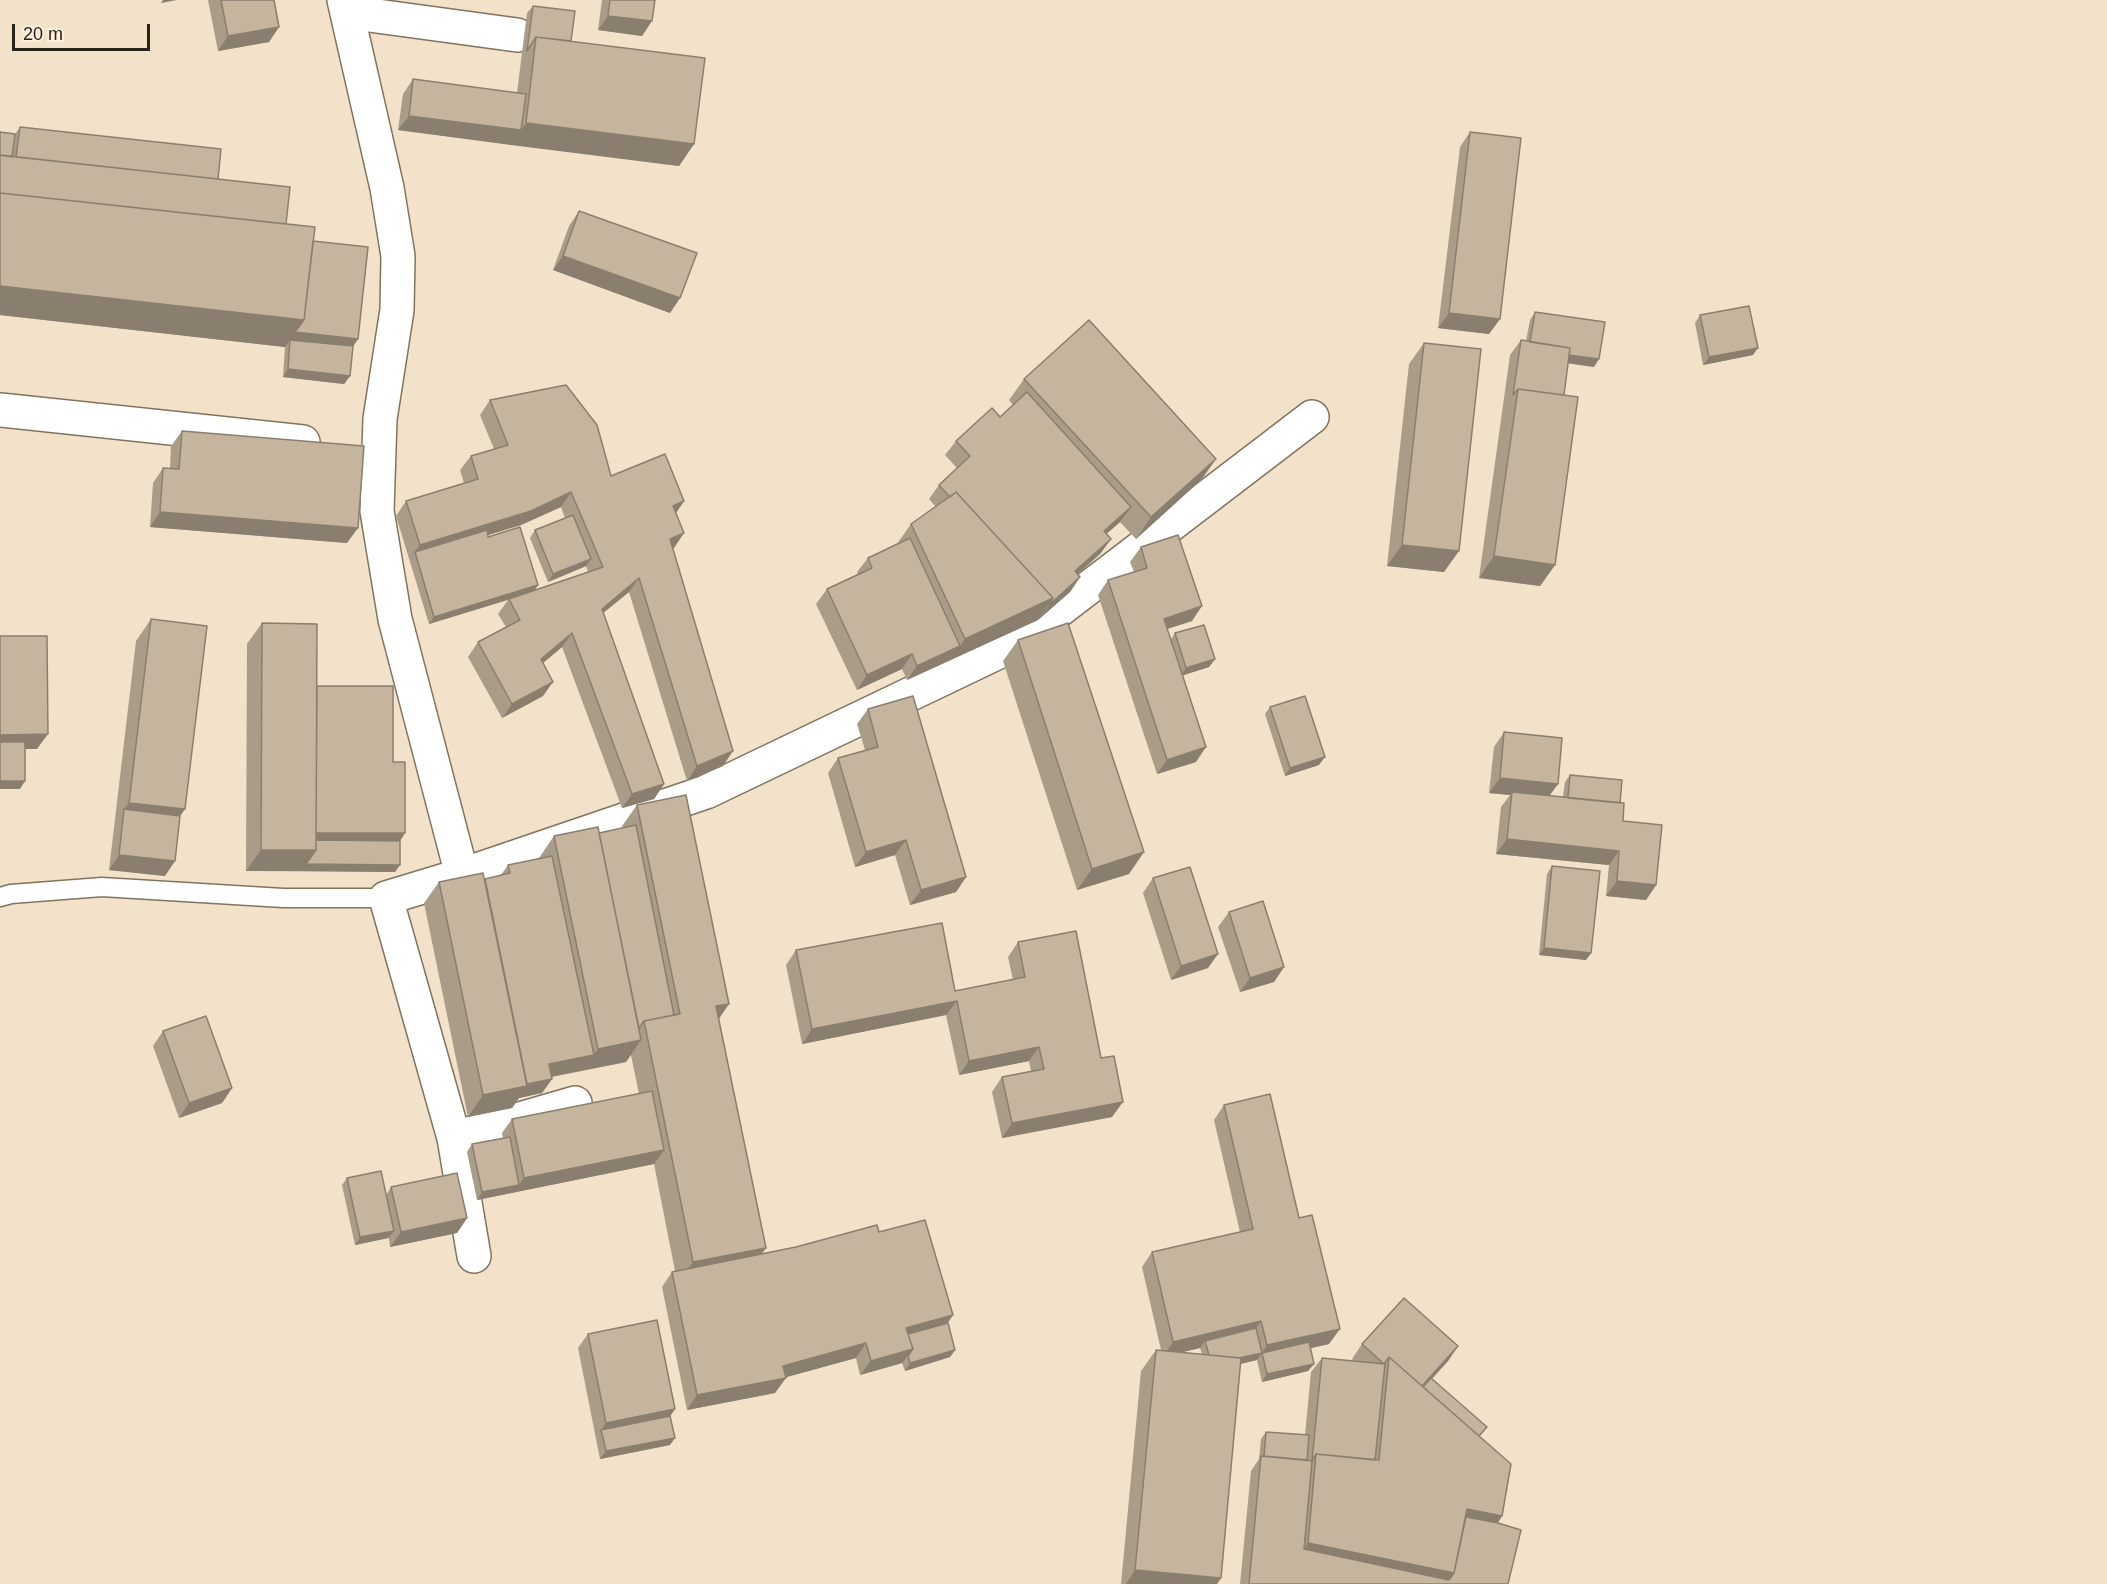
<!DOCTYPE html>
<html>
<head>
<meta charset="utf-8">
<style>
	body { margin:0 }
	#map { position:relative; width:2107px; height:1584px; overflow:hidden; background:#f2e2ca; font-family:Arial,sans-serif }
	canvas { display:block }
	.scale { position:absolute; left:12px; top:24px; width:138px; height:27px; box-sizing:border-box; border:3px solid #29231a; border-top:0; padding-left:8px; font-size:18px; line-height:21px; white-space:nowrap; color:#29231a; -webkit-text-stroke:4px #fdefdc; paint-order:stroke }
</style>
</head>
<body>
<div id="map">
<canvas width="2107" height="1584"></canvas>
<div class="scale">20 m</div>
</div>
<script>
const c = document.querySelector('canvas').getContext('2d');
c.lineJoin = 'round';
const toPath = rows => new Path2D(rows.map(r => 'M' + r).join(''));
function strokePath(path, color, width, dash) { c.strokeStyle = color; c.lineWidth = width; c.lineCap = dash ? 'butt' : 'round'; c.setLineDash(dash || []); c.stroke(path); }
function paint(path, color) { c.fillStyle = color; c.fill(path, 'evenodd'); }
const lane = toPath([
	[0,897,11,894,102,887,283,898,386,898]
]);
const street = toPath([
	[344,0,387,188,398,256,397,310,380,419,377,511,395,619,462,875],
	[347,12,517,35],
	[0,410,303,442],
	[454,1138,575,1103],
	[474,1256,454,1138,386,898,462,875,706,792,1015,644,1312,417]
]);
const wall = toPath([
	[208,0,274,0,279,27,269,42,218,51],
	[602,0,655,0,642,36,598,30],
	[533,6,571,41,694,144,679,166,398,130,403,94,413,79,517,93,527,13],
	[20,127,218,179,313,241,358,339,353,346,350,376,344,384,283,377,285,347,0,315,0,132,15,134],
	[1470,132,1500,319,1489,334,1438,328,1460,147],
	[579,211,680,298,670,313,553,270,569,226],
	[1535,312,1594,367,1568,363,1564,395,1555,565,1540,586,1479,578,1510,355,1521,340,1526,341,1530,320],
	[1700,315,1753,355,1703,365,1695,323],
	[1424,343,1444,572,1387,566,1409,364],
	[1024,379,1216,459,1201,480,1136,539,1120,522,1106,534,1111,539,1100,554,1078,574,1080,577,1070,592,1038,620,907,680,902,669,857,690,816,604,827,589,858,574,857,572,868,558,897,544,911,524,936,507,929,499,939,485,957,468,945,455,956,441,1000,417,1013,405,1009,400],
	[490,400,611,476,684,501,676,513,684,533,672,548,723,766,687,781,629,592,603,613,664,784,654,799,622,808,562,647,543,663,543,696,502,718,468,657,478,642,506,627,498,614,508,600,429,624,396,516,406,501,464,483,460,470,471,456,494,449,480,415],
	[561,507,565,518,535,530,530,538,548,582,586,566,588,572,535,590,538,585,488,535,521,525],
	[182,431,347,543,150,527,153,483,163,468,170,468,171,446],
	[1141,547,1192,621,1167,629,1171,639,1175,633,1215,659,1209,667,1183,675,1196,762,1157,774,1098,595,1108,580,1134,572,1130,562],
	[151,619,185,809,180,816,165,876,109,870,136,641],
	[262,623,317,686,393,762,405,833,400,841,400,865,395,872,246,871,247,644],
	[1018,640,1129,874,1077,890,1003,661],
	[1270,707,1319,765,1285,776,1265,714],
	[868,709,966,877,956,892,910,905,895,855,855,867,828,773,838,758,865,750,857,724],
	[1504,732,1558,784,1549,796,1563,797,1565,782,1570,775,1620,803,1623,821,1656,885,1646,900,1606,896,1609,865,1496,854,1501,807,1510,795,1489,793,1494,747],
	[637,805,718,1019,766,1248,761,1254,879,1232,953,1315,948,1323,955,1350,950,1357,905,1371,902,1363,860,1375,856,1358,786,1377,775,1393,687,1410,662,1287,672,1272,675,1271,654,1164,477,1200,467,1152,472,1144,503,1138,502,1133,512,1119,639,1094,631,1055,626,1062,552,1077,552,1079,542,1093,519,1098,512,1108,468,1117,424,903,439,882,484,879,501,875,508,865,539,858,554,836,599,833,622,828,622,826],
	[1552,866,1591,953,1586,960,1539,955,1547,874],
	[1153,878,1208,968,1171,980,1143,893],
	[1229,912,1284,967,1274,982,1240,992,1218,927],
	[1018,942,1112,1117,1002,1138,992,1092,1002,1077,1031,1071,1029,1061,959,1075,946,1015,802,1044,786,965,796,950,955,991,1013,980,1008,957],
	[163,1031,232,1088,222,1103,179,1118,153,1046],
	[1224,1105,1329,1344,1310,1348,1314,1364,1308,1371,1262,1382,1257,1360,1240,1364,1221,1578,1217,1584,1121,1584,1141,1371,1156,1350,1161,1350,1142,1267,1152,1252,1240,1232,1214,1120],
	[1200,1348,1202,1354,1181,1352],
	[347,1178,386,1195,391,1187,467,1218,457,1233,390,1247,389,1238,355,1245,342,1185],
	[588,1334,675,1409,670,1416,670,1445,600,1459,578,1348],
	[1362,1344,1458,1346,1448,1361,1432,1379,1480,1437,1502,1516,1498,1523,1508,1584,1240,1584,1251,1471,1259,1459,1261,1439,1266,1432,1305,1435,1311,1372,1322,1358,1354,1361,1352,1359]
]);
const shadedWall = toPath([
	[163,0,177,0,161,3],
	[608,16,652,21,642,36,598,30],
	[279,27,269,42,218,51,228,36],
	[409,116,521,130,511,145,398,130],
	[526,123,694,144,679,166,511,145],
	[563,256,680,298,670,313,553,270],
	[0,286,304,320,358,339,348,354,290,340,285,347,0,315],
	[1449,313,1500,319,1489,334,1438,328],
	[1758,348,1753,355,1703,365,1709,357],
	[1529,349,1599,359,1594,367,1524,357],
	[288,369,350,376,344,384,283,377],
	[1216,459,1201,480,1136,539,1151,517],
	[571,492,561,507,521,525,416,557,415,552,409,559,420,545],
	[684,501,674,516,673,506],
	[1131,507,1120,522,1093,546,1104,531],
	[160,512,358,528,347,543,150,527],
	[684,533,674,548,659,553,670,539],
	[1111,539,1100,554,1064,586,1075,571],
	[1402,545,1459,551,1444,572,1387,566],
	[1494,556,1555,565,1540,586,1479,578],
	[591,559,586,566,548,582,553,574],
	[1080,577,1070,592,1038,620,1049,605],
	[639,578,629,592,591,623,602,609],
	[538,585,533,592,429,624,434,617],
	[1053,598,1038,620,907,680,917,666,960,646,965,639],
	[1202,606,1192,621,1154,633,1164,619],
	[572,633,562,647,531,673,541,659],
	[912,654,902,669,857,690,867,675],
	[1215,659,1209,667,1181,676,1186,668],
	[553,682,543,696,502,718,512,704],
	[48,734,37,749,0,749,0,735],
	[1206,747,1196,762,1157,774,1167,760],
	[733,751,723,766,687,781,697,766],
	[1325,757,1319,765,1285,776,1290,768],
	[1500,778,1558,784,1547,799,1512,792,1510,795,1489,793],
	[0,781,25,781,20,789,0,789],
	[664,784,654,799,622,808,632,794],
	[129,803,185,809,170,830,124,809],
	[312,833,405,833,395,848,307,848],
	[1507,839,1619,851,1609,865,1496,854],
	[906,840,895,855,855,867,866,852],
	[261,850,316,850,301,871,246,871],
	[1144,852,1129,874,1077,890,1092,869],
	[119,855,175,861,165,876,109,870],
	[306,864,400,865,395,872,301,871],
	[966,877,956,892,910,905,921,890],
	[1617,881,1656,885,1646,900,1606,896],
	[1544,948,1591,953,1586,960,1539,955],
	[1218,954,1208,968,1171,980,1181,966],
	[1284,967,1274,982,1240,992,1250,978],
	[957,1001,946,1015,802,1044,812,1029],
	[729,1004,714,1026,716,1006],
	[641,1040,626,1062,539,1079,549,1064,593,1055,598,1049],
	[1039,1047,1029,1061,959,1075,969,1061],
	[552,1079,542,1093,519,1098,512,1108,468,1117,483,1095],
	[232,1088,222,1103,179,1118,189,1103],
	[1123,1102,1112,1117,1002,1138,1012,1123],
	[664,1150,654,1164,477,1200,482,1192,519,1185,524,1178],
	[467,1218,457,1233,390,1247,401,1232],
	[394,1231,388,1238,355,1245,360,1237],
	[766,1248,751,1269,678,1283,693,1262],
	[953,1315,942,1330,903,1341,906,1328],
	[1261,1321,1251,1336,1205,1341,1200,1348,1163,1357,1173,1342],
	[1340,1329,1329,1344,1263,1359,1262,1353,1257,1360,1206,1372,1211,1365,1262,1353,1267,1345],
	[866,1343,856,1358,776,1380,786,1378,775,1393,687,1410,697,1395,783,1366],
	[1458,1346,1448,1361,1412,1400,1416,1392],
	[913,1349,902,1363,860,1375,871,1361],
	[955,1350,950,1357,905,1371,910,1363],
	[1314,1364,1308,1371,1262,1382,1267,1374],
	[675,1409,665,1424,601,1430,606,1423],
	[675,1438,670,1445,600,1459,606,1451],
	[1467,1509,1502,1516,1487,1537,1459,1532],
	[1308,1543,1454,1573,1446,1584,1293,1564],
	[1135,1570,1221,1578,1217,1584,1126,1584]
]);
const building = toPath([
	[221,0,274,0,279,27,228,36,221,0],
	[610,0,655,0,652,21,608,16,610,0],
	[533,6,575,11,571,41,536,37,527,51,533,6],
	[536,37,705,58,694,144,526,123,536,37],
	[413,79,526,94,521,130,409,116,413,79],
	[20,127,221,149,218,179,16,157,20,127],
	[0,132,15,134,12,157,0,155,0,132],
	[1470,132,1521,138,1500,319,1449,313,1470,132],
	[0,155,290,187,286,224,0,193,0,155],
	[0,193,315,227,304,320,0,286,0,193],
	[579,211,697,253,680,298,563,256,579,211],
	[313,241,368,247,358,339,295,332,304,320,313,241],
	[1749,306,1758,348,1709,357,1700,315,1749,306],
	[1535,312,1605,322,1599,359,1569,355,1570,348,1530,342,1535,312],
	[1089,320,1216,459,1151,517,1024,379,1089,320],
	[290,340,353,346,350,376,288,369,290,340],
	[1521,340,1570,348,1564,395,1518,389,1513,395,1521,340],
	[1424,343,1481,349,1459,551,1402,545,1424,343],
	[566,385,597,425,611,476,665,454,684,501,673,506,684,533,670,539,733,751,697,766,639,578,602,609,664,784,632,794,572,633,541,659,553,682,512,704,478,642,520,620,509,599,603,567,571,492,531,511,420,545,406,501,478,479,471,456,508,445,490,400,566,385],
	[1518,389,1578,397,1555,565,1494,556,1518,389],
	[1027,392,1131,507,1104,531,1111,539,1075,571,1080,577,1049,605,1053,598,956,492,950,497,939,485,970,456,956,441,992,408,1000,417,1027,392],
	[182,431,364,446,358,528,160,512,163,468,179,469,182,431],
	[956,492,1053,598,965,639,911,524,956,492],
	[573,515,591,559,553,574,535,530,573,515],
	[520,527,538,585,434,617,415,552,487,530,488,537,520,527],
	[1178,535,1202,606,1164,619,1206,747,1167,760,1108,580,1147,568,1141,547,1178,535],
	[910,538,960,646,917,666,912,654,867,675,827,589,872,568,868,558,910,538],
	[151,619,207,626,185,809,129,803,151,619],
	[262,623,317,624,316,850,261,850,262,623],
	[1068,623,1144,852,1092,869,1018,640,1068,623],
	[1204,625,1215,659,1186,668,1175,633,1204,625],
	[0,636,47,636,48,734,0,735,0,636],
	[317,686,393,686,393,762,405,762,405,833,316,833,317,686],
	[913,696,966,877,921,890,906,840,866,852,838,758,878,747,868,709,913,696],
	[1305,696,1325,757,1290,768,1270,707,1305,696],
	[1504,732,1562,738,1558,784,1500,778,1504,732],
	[0,742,25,742,25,781,0,781,0,742],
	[1570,775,1622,780,1620,803,1568,798,1570,775],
	[1512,792,1624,803,1623,821,1662,825,1656,885,1617,881,1619,851,1507,839,1512,792],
	[686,795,729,1004,716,1006,766,1248,693,1262,644,1021,680,1014,637,805,686,795],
	[124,809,180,816,175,861,119,855,124,809],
	[636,825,674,1015,644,1021,639,1028,599,833,636,825],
	[598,827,641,1040,598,1049,554,836,598,827],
	[316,840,400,841,400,865,306,864,316,850,316,840],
	[552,856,594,1055,549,1064,552,1079,527,1084,485,879,510,873,508,865,552,856],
	[1552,866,1600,871,1591,953,1544,948,1552,866],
	[1190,867,1218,954,1181,966,1153,878,1190,867],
	[483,873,527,1086,483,1095,439,882,483,873],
	[1263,901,1284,967,1250,978,1229,912,1263,901],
	[942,923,955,991,1025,977,1018,942,1076,931,1101,1058,1114,1056,1123,1102,1012,1123,1002,1077,1044,1069,1039,1047,969,1061,957,1001,812,1029,796,950,942,923],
	[206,1016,232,1088,189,1103,163,1031,206,1016],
	[652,1091,664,1150,524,1178,512,1119,652,1091],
	[1270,1094,1299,1218,1312,1215,1340,1329,1267,1345,1261,1321,1173,1342,1152,1252,1253,1229,1224,1105,1270,1094],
	[510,1137,519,1185,482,1192,472,1144,510,1137],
	[381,1171,394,1231,360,1237,347,1178,381,1171],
	[457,1173,467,1218,401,1232,391,1187,457,1173],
	[925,1220,953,1315,906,1328,913,1349,871,1361,866,1343,783,1366,786,1378,697,1395,672,1272,796,1247,877,1225,879,1232,925,1220],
	[1404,1298,1458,1346,1422,1386,1389,1357,1384,1364,1362,1344,1404,1298],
	[657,1320,675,1409,606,1423,588,1334,657,1320],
	[948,1323,955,1350,910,1363,908,1356,913,1349,908,1334,948,1323],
	[1256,1328,1262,1353,1239,1358,1209,1355,1205,1341,1256,1328],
	[1309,1342,1314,1364,1267,1374,1262,1353,1309,1342],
	[1156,1350,1241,1358,1221,1578,1135,1570,1156,1350],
	[1389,1357,1511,1464,1502,1516,1467,1509,1454,1573,1308,1543,1316,1454,1379,1460,1389,1357],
	[1322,1358,1385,1364,1375,1460,1316,1454,1312,1461,1304,1549,1449,1580,1454,1573,1466,1517,1498,1523,1521,1530,1508,1584,1249,1584,1261,1456,1312,1461,1322,1358],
	[1431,1378,1487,1427,1479,1436,1423,1387,1431,1378],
	[670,1416,675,1438,606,1451,601,1430,670,1416],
	[1266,1432,1309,1435,1307,1460,1264,1456,1266,1432]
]);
strokePath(lane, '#82735e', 21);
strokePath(street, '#82735e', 36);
strokePath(lane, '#fff', 18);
strokePath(street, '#fff', 33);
paint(wall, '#a99c88');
paint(shadedWall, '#8a7f6f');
paint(building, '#c5b59e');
strokePath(building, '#8a7f6f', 1.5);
</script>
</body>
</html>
